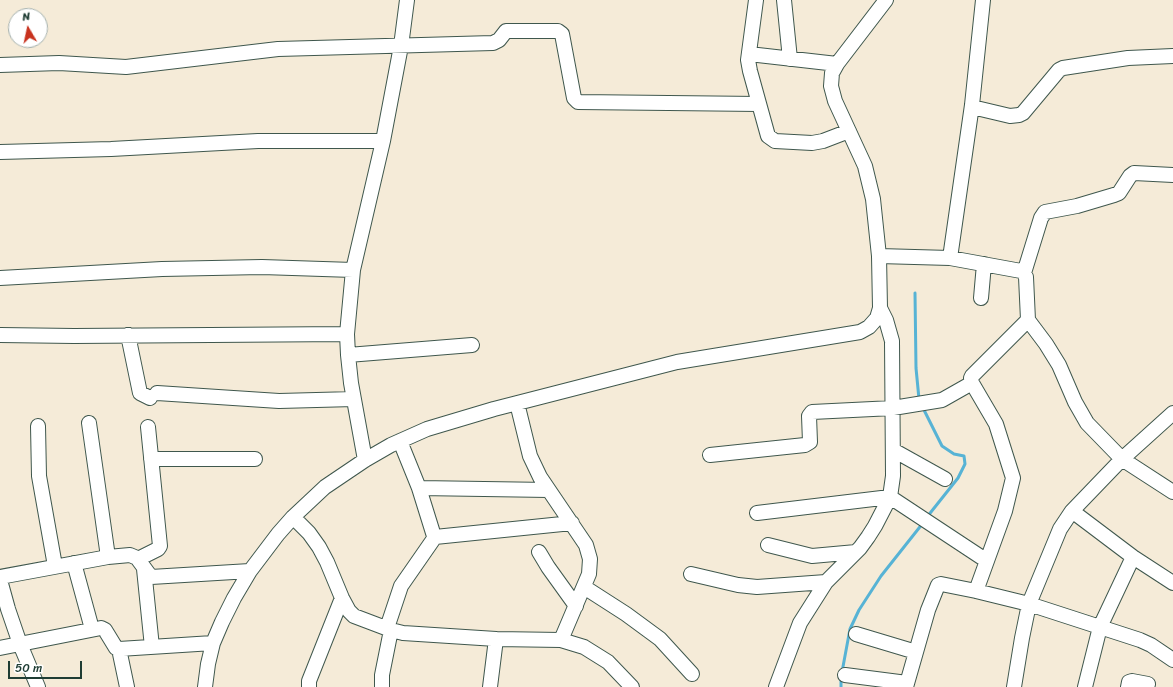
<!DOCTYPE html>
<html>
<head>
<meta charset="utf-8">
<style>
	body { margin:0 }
	#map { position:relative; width:1173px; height:687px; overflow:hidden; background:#f5ebd8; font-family:Sriracha,sans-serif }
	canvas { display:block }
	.north { position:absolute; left:8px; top:8px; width:40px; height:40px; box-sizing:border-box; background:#fff; border:1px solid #a5b1ae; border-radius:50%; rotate:351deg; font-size:11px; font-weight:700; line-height:16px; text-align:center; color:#1f3d34 }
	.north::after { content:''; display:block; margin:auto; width:14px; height:18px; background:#c8321e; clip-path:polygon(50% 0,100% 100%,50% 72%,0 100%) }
	.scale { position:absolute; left:8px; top:661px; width:74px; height:18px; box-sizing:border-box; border:2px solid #1f3d34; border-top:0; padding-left:5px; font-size:12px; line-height:14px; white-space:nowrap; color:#1f3d34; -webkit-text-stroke:3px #fff; paint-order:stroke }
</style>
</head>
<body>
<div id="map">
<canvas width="1173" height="687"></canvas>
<div class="north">N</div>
<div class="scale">50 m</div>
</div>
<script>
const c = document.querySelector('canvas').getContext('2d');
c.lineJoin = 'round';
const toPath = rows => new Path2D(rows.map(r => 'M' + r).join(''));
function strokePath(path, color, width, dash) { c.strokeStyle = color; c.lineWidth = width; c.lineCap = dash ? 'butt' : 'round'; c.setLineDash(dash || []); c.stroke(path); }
const stream = toPath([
	[915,293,916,368,919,399],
	[923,408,942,446,954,454,964,456,965,464,958,478,927,517],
	[842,672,850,629,859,610,881,576,923,523],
	[841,687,841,677]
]);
const minor = toPath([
	[756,0,748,60,750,71,768,136,775,141,812,143,823,141,849,131],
	[784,0,790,59],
	[749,54,837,64],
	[0,65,59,63,126,67,278,49,493,43,499,40,506,31,558,31,562,34,574,98,578,102,759,104],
	[972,107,1010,116,1019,115,1023,113,1059,70,1063,68,1128,58,1173,56],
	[0,152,111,149,258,141,383,141],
	[879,256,950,258,1021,271,1024,273,1026,277,1028,320,1046,344,1059,365,1075,402,1087,423,1122,459,1173,492],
	[950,258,972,105,983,0],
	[1024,273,1041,218,1045,212,1077,206,1114,195,1119,193,1130,176,1134,173,1173,175],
	[0,278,162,269,262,267,353,270],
	[981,298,984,264],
	[0,335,74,336,347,334],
	[128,335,140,393,150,398],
	[348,355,472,345],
	[157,393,279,401,354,399],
	[517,403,530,456,540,477,586,545,590,559,589,574,561,640],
	[89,423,108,557],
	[38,426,39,476,55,566],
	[400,441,419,488,433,533,435,537,572,523],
	[893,450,945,479],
	[710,455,805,445,810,442,809,416,812,412,893,408,942,400,972,383],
	[151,459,255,459],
	[365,460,351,383,348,355,347,334,353,270,383,141,401,46,407,0],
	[419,488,549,490],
	[1072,511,1133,557,1173,583],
	[757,513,890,497,987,561],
	[293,517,309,533,319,547,327,562,342,598,349,611,354,616,391,630,403,633,496,639,561,640,584,647,608,662,632,687],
	[768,545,812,556,856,552],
	[539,552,548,567,576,606],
	[138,559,158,549,160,546,148,427],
	[74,563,92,629],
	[144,569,152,647],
	[691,574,738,585,757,587,826,582],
	[0,577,108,557,130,555,137,558,151,577,250,571],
	[0,580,8,609,20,644,38,687],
	[584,587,626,614,660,639,692,674],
	[976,591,1005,511,1013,478,996,424,972,383,971,378,972,376,1028,320],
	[387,628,401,586,435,537],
	[856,634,916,652],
	[0,648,101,628,105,630,116,648,119,649,213,643],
	[119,649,127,687],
	[845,675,907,683],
	[205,687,208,664,213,643,222,622,234,598,250,571,278,534,293,517,325,487,365,460,391,445,427,429,494,409,677,362,860,332,869,327,877,318,880,308,879,256,873,199,865,166,835,101,831,86,832,73,837,64,886,0],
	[309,687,309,681,342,598],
	[382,687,382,675,391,630],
	[490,687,496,639],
	[776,687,800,623,826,582,860,548,868,537,875,526,890,497,893,476,892,341,886,320,880,308],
	[906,687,928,610,938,585,941,584,976,591,1029,604,1140,640,1151,645,1173,660],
	[1014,687,1022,638,1029,604,1060,529,1072,511,1122,459,1173,413],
	[1085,687,1100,627,1133,557],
	[1128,687,1129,682,1132,681,1148,684]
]);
strokePath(stream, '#57b3d5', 3);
strokePath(minor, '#3f574d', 16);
strokePath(minor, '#fff', 14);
</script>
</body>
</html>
